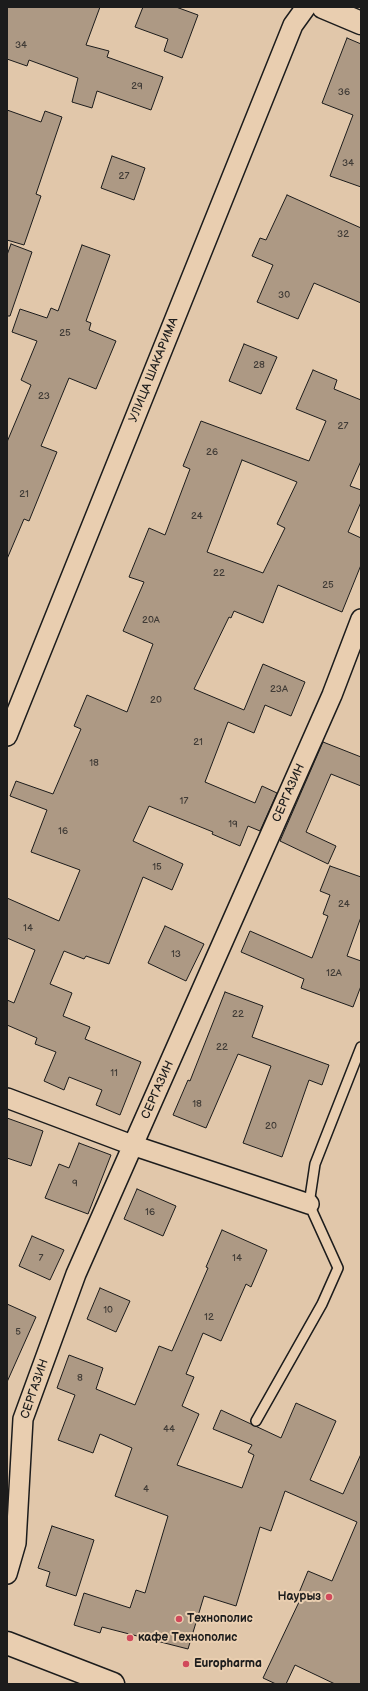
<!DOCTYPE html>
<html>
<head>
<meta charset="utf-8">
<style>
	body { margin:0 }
	#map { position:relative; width:368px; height:1691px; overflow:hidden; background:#e1c7aa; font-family:"Balsamiq Sans",sans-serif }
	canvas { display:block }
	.frame { position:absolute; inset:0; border:8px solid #1c1c1c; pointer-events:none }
</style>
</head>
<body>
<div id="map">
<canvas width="368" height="1691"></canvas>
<div class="frame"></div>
</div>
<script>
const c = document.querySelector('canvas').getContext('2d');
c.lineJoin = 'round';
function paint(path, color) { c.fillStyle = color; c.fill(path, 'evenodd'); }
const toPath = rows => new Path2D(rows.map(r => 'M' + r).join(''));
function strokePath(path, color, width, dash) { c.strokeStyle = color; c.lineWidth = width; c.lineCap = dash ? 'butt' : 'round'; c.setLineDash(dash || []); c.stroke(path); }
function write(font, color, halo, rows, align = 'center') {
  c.font = font + ' "Balsamiq Sans",sans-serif'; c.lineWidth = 4; c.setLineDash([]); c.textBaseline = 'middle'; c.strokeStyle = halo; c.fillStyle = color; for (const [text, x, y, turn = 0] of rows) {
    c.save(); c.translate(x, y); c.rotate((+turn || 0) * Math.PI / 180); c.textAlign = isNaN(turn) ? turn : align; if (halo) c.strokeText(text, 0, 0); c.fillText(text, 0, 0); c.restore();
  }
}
const building = toPath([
	[7,7,100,7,86,45,109,51,107,57,163,77,151,110,97,91,92,108,72,102,78,78,29,60,27,66,7,59,7,7],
	[143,7,176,7,198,15,182,58,164,51,168,39,135,27,143,7],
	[347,38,361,44,361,187,330,176,353,115,322,103,347,38],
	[7,110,41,122,45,111,62,117,36,194,41,196,24,245,7,240,7,110],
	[112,156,145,168,134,200,101,188,112,156],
	[287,195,361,228,361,303,314,283,298,319,257,302,273,265,252,256,260,238,266,240,287,195],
	[11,244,32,252,10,316,7,316,7,255,11,244],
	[82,245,110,255,86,321,91,323,89,330,116,341,96,389,69,378,41,446,57,452,29,521,24,519,7,559,7,442,31,385,21,380,37,341,12,332,20,309,47,318,51,308,58,311,82,245],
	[244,344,277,357,261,394,229,381,244,344],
	[313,370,337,380,334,389,361,400,361,461,350,486,361,490,361,502,348,532,361,538,361,565,342,612,278,585,263,623,234,611,231,618,229,617,194,689,244,710,263,664,305,682,291,716,265,705,254,733,228,722,205,782,255,803,262,786,277,793,260,831,248,826,240,846,212,834,213,832,149,806,133,841,183,864,172,890,143,877,109,964,86,956,84,959,64,951,50,984,72,993,63,1016,90,1027,85,1039,141,1062,120,1115,96,1105,102,1090,69,1077,64,1090,44,1081,56,1052,35,1044,37,1038,7,1025,7,1000,14,1003,35,950,7,938,7,898,59,921,80,870,31,852,47,810,10,796,16,781,53,794,81,729,74,726,87,695,127,712,153,644,123,631,144,582,129,577,149,528,165,535,190,469,183,466,201,421,309,461,326,421,296,409,313,370],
	[242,460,297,482,277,524,285,528,263,573,207,552,242,460],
	[323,742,361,757,361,786,331,774,306,832,336,846,328,864,280,841,323,742],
	[330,866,361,877,361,917,347,956,361,961,361,986,353,1007,301,988,304,979,241,952,250,931,312,958,328,916,323,914,330,895,320,891,330,866],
	[165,926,204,944,186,981,148,963,165,926],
	[225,992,263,1006,252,1037,329,1065,322,1085,309,1080,282,1157,243,1143,271,1066,238,1054,206,1128,173,1115,188,1080,190,1081,225,992],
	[7,1118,43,1131,31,1166,7,1158,7,1118],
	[79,1143,111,1155,88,1214,45,1198,59,1164,69,1168,79,1143],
	[137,1189,176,1206,163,1236,124,1219,137,1189],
	[222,1230,267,1250,251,1287,246,1284,221,1341,203,1333,186,1374,194,1377,182,1406,199,1414,177,1465,242,1488,254,1455,248,1452,252,1445,213,1429,221,1410,281,1438,296,1403,336,1421,310,1480,343,1494,361,1454,361,1684,335,1684,295,1665,286,1684,276,1684,263,1678,299,1602,296,1600,308,1571,332,1581,357,1522,285,1491,271,1531,260,1527,236,1606,204,1596,188,1649,102,1627,100,1633,74,1625,84,1593,130,1608,136,1590,145,1593,168,1516,115,1496,132,1448,100,1434,93,1453,58,1440,75,1395,57,1388,69,1355,103,1368,96,1389,135,1405,159,1346,172,1351,208,1268,206,1267,222,1230],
	[32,1236,64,1250,50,1280,19,1266,32,1236],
	[100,1288,130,1301,116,1332,87,1319,100,1288],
	[7,1304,36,1317,7,1382,7,1304],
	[52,1526,94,1540,76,1596,46,1586,50,1572,38,1568,52,1526]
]);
const lane = toPath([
	[256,1421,322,1304,338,1268,309,1204,315,1164,361,1047]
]);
const street = toPath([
	[7,736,293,25,306,7],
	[7,1098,132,1145,309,1204],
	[7,1574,16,1543,23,1419,76,1274,332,695,361,619]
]);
const secondary = toPath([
	[323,7,361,23],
	[7,1643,113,1684]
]);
const markers = [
	[329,1597,4,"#d1495b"],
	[179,1619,4,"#d1495b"],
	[130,1638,4,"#d1495b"],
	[186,1664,4,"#d1495b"]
];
const numberNames = [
	["34",21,45],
	["29",137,86],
	["36",344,92],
	["34",348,163],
	["27",124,176],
	["32",343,234],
	["30",284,295],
	["25",65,333],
	["28",259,365],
	["23",44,396],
	["27",343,426],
	["26",212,452],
	["21",24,494],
	["24",197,516],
	["22",219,573],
	["25",328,585],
	["20А",151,620],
	["23А",279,689],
	["20",156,700],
	["21",198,742],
	["18",94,763],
	["17",184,801],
	["19",233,824],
	["16",63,831],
	["15",157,867],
	["24",344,904],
	["14",28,928],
	["13",176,954],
	["12А",334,973],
	["22",238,1014],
	["22",222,1047],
	["11",114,1073],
	["18",197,1104],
	["20",271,1126],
	["9",75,1183],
	["16",150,1212],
	["7",41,1258],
	["14",237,1258],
	["10",108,1310],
	["12",209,1317],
	["5",18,1332],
	["8",80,1378],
	["44",169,1429],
	["4",146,1489]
];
const streetNames = [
	["УЛИЦА ШАКАРИМА",154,370,-68],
	["СЕРГАЗИН",289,793,-66],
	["СЕРГАЗИН",158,1090,-66],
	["СЕРГАЗИН",35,1389,-71]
];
const poiNames = [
	["Наурыз",321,1597,"right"],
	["Технополис",187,1619],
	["кафе Технополис",138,1638],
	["Europharma",194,1664]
];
paint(building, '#ad9984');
strokePath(building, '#1c1c1c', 1);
strokePath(lane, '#1c1c1c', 12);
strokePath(street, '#1c1c1c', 22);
strokePath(secondary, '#1c1c1c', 25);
strokePath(lane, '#e9ceb0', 9);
strokePath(street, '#e9ceb0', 19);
strokePath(secondary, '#e9ceb0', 22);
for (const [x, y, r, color] of markers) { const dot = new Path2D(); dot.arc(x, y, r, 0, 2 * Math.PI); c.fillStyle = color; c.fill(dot); strokePath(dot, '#e9ceb0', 1.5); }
write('10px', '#403b36', null, numberNames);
write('12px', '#1c1c1c', '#e9ceb0', streetNames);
write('bold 12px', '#1c1c1c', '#e9ceb0', poiNames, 'left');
</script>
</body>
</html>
